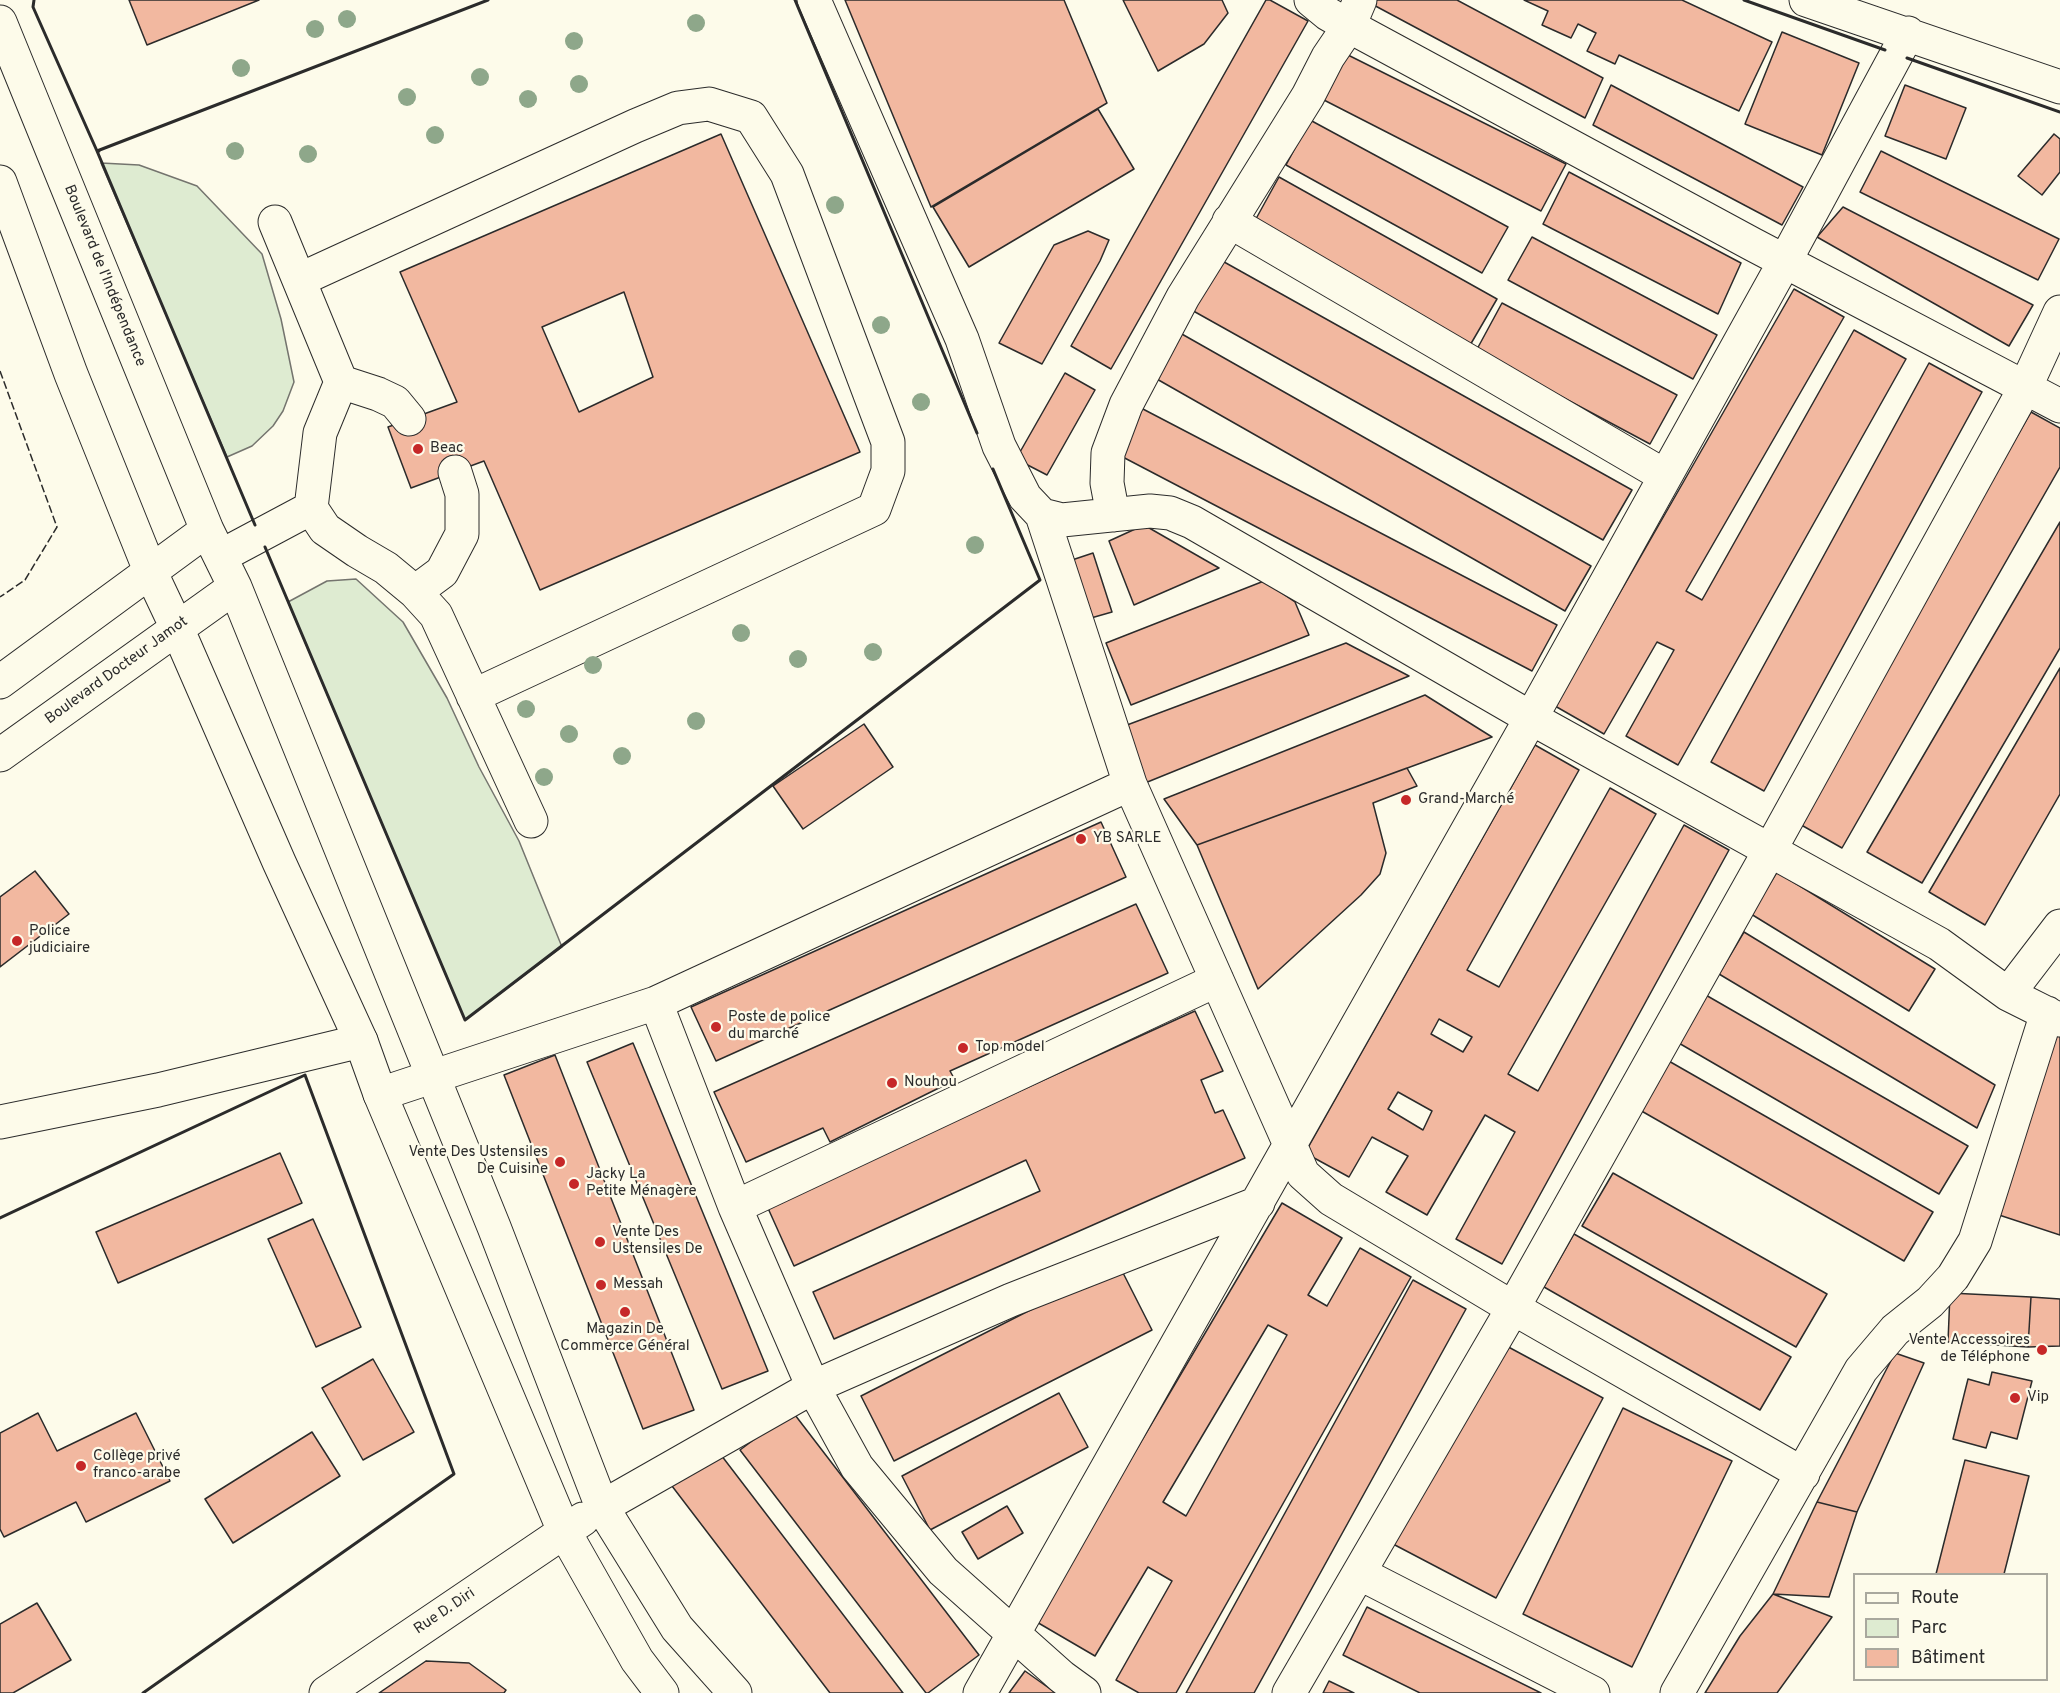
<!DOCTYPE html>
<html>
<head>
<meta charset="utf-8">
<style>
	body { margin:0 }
	#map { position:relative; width:2060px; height:1693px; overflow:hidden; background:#fdfbea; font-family:Overpass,sans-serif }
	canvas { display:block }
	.legend { position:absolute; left:1853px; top:1573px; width:195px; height:108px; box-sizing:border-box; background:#fdfbea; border:2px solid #a9a89e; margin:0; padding:8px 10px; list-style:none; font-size:18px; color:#2b2b2b }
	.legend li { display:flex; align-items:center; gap:12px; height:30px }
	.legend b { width:30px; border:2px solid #a9a89e }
</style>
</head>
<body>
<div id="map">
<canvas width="2060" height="1693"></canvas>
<ul class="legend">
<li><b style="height:8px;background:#fdfbea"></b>Route</li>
<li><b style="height:16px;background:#deebd1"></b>Parc</li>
<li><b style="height:16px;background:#f2b8a0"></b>Bâtiment</li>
</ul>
</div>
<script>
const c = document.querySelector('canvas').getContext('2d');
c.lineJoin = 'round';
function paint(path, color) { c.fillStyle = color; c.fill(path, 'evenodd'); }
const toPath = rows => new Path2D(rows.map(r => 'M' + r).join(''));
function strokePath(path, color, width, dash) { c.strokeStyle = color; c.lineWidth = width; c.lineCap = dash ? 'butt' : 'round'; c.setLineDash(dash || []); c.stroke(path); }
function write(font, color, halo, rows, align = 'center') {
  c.font = font + ' Overpass,sans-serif'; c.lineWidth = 4.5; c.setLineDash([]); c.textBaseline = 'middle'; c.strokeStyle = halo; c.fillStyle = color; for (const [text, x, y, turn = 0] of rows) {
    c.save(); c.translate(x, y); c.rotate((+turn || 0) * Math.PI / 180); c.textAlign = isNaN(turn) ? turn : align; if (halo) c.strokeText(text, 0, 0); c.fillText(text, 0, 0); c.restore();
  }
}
const green = toPath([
	[101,163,139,165,197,186,262,254,281,319,294,382,283,411,273,426,252,446,227,457,101,163],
	[356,579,403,622,447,698,479,767,519,841,562,947,465,1020,288,602,327,581,356,579]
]);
const building = toPath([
	[129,0,259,0,147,45,129,0],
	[845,0,1064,0,1107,103,931,207,845,0],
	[1123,0,1222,0,1228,13,1204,44,1158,71,1123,0],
	[1266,0,1270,0,1308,21,1111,369,1071,346,1266,0],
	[1368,0,1457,0,1603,78,1585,118,1368,2,1368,0],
	[1524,0,1682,0,1772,42,1739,111,1619,55,1615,64,1587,51,1596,33,1578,24,1571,38,1542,25,1548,11,1524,0],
	[1782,32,1859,63,1822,155,1745,124,1782,32],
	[1344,53,1566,164,1541,211,1320,98,1344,53],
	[1611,85,1803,187,1782,225,1593,125,1611,85],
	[1905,85,1966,108,1946,159,1885,136,1905,85],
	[1098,109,1134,169,969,267,933,207,1098,109],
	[1310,120,1508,227,1482,273,1286,165,1310,120],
	[721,134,860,452,540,590,484,461,411,488,388,427,457,402,400,272,721,134],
	[624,292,653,377,579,412,542,327,624,292],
	[2054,134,2060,139,2060,172,2042,195,2018,176,2054,134],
	[1881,151,2059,239,2038,280,1860,192,1881,151],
	[1569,172,1741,263,1718,314,1543,224,1569,172],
	[1279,177,1497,299,1469,347,1252,226,1279,177],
	[1843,207,2033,305,2009,346,1817,237,1843,207],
	[1088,231,1109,240,1100,261,1042,364,999,343,1054,245,1088,231],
	[1532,237,1717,335,1693,379,1508,280,1532,237],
	[1217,258,1632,490,1603,540,1188,308,1217,258],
	[1794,289,1844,317,1686,591,1702,600,1854,330,1906,359,1678,765,1626,736,1674,650,1657,642,1604,734,1555,706,1794,289],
	[1502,303,1677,395,1650,444,1476,351,1502,303],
	[1173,329,1591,566,1565,611,1148,374,1173,329],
	[1929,363,1982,392,1764,791,1711,762,1929,363],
	[1065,373,1095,390,1047,475,1016,459,1065,373],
	[1141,408,1557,625,1532,671,1117,454,1141,408],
	[2031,412,2060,428,2060,467,1842,848,1796,822,2031,412],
	[2060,522,2060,648,1922,883,1867,852,2060,522],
	[1144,525,1219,568,1134,605,1109,541,1144,525],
	[1093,553,1112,612,1091,618,1072,560,1093,553],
	[1264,581,1295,602,1309,635,1131,705,1106,643,1264,581],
	[1346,643,1409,676,1145,783,1119,728,1346,643],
	[2060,668,2060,794,1985,925,1929,892,2060,668],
	[1425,695,1492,737,1197,845,1164,799,1425,695],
	[864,724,893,767,803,829,773,786,864,724],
	[1535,745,1579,770,1467,970,1499,987,1610,788,1656,814,1508,1074,1538,1091,1684,825,1729,850,1502,1264,1456,1239,1515,1132,1485,1115,1427,1215,1386,1192,1408,1156,1372,1137,1349,1177,1305,1153,1535,745],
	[1439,1019,1472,1037,1463,1052,1431,1034,1439,1019],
	[1398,1092,1432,1111,1423,1130,1388,1109,1398,1092],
	[1407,768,1417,786,1373,803,1386,853,1380,874,1361,895,1258,989,1197,845,1407,768],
	[1101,822,1126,877,716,1061,691,1007,1101,822],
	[35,871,69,914,0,967,0,897,35,871],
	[1777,872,1935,969,1909,1011,1751,914,1777,872],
	[1136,904,1168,973,950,1071,955,1080,830,1142,823,1128,746,1162,714,1092,1136,904],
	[1744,932,1995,1085,1977,1128,1719,974,1744,932],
	[1704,994,1968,1146,1939,1194,1677,1042,1704,994],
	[1195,1011,1223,1071,1201,1080,1215,1113,1223,1110,1245,1158,834,1339,813,1292,1040,1191,1026,1160,794,1266,767,1206,1195,1011],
	[2057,1034,2060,1035,2060,1235,1996,1214,2057,1034],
	[633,1043,768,1371,722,1389,587,1062,633,1043],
	[555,1055,694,1410,643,1429,504,1075,555,1055],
	[1667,1060,1933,1212,1904,1261,1638,1109,1667,1060],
	[280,1153,302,1203,118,1283,96,1232,280,1153],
	[1613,1173,1827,1294,1796,1347,1582,1226,1613,1173],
	[1282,1203,1342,1238,1308,1295,1327,1306,1360,1248,1411,1277,1176,1693,1139,1693,1116,1680,1172,1581,1148,1567,1095,1656,1035,1621,1282,1203],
	[1268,1325,1287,1335,1186,1516,1163,1502,1268,1325],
	[313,1219,361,1327,316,1347,268,1239,313,1219],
	[1574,1234,1791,1357,1760,1410,1544,1287,1574,1234],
	[1119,1265,1152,1330,894,1461,861,1396,1119,1265],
	[1413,1280,1466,1309,1254,1693,1186,1693,1413,1280],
	[1950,1293,2031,1297,2028,1347,1948,1342,1950,1293],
	[2031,1297,2060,1299,2060,1346,2028,1347,2031,1297],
	[1501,1343,1603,1398,1496,1598,1393,1544,1501,1343],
	[1895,1353,1924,1363,1857,1512,1817,1502,1895,1353],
	[373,1359,414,1432,363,1460,322,1388,373,1359],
	[1992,1372,2032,1381,2017,1439,1991,1432,1986,1448,1953,1439,1968,1379,1989,1385,1992,1372],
	[1059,1393,1088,1447,930,1530,902,1476,1059,1393],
	[1623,1408,1732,1461,1632,1667,1523,1614,1623,1408],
	[792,1411,979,1655,928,1693,926,1693,740,1450,792,1411],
	[38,1413,57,1451,136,1413,170,1481,86,1522,76,1502,4,1537,0,1529,0,1433,38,1413],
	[312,1432,340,1476,233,1543,205,1499,312,1432],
	[718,1451,903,1693,830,1693,672,1486,718,1451],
	[1965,1460,2029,1476,2004,1574,1936,1574,1965,1460],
	[1817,1502,1857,1512,1829,1597,1773,1594,1817,1502],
	[1007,1506,1023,1533,978,1559,962,1532,1007,1506],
	[1773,1594,1832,1617,1777,1693,1705,1693,1740,1636,1773,1594],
	[37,1603,71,1660,13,1693,0,1693,0,1624,37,1603],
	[1367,1607,1541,1693,1420,1693,1343,1655,1367,1607],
	[426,1661,469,1663,506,1690,504,1693,379,1693,426,1661],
	[1025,1671,1056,1693,1009,1693,1025,1671],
	[1329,1681,1354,1693,1323,1693,1329,1681]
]);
const minor = toPath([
	[814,0,962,339,999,446,1025,497,1042,515,1062,520,1150,511,1170,513,1192,522,1531,718,1939,944,2008,994,2060,1020],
	[1311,0,1328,14,1349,26,1752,244,2060,406],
	[1806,0,2060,87],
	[1229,221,1665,476],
	[299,280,635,126,678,108,709,104,751,117,787,174,888,442,888,471,874,509,473,696],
	[341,382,378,394,395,402,409,419],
	[311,508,325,529,357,551,386,568,415,592,436,615,531,821],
	[1042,515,1130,784,1303,1174,1331,1199,1513,1308,1803,1474],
	[1113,515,1107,483,1108,453,1126,405,1183,297,1308,96,1328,57,1349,26,1360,0],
	[221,556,311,508,320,433,341,382,275,222],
	[415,592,442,572,462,534,462,494,455,472],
	[2008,994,2060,926],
	[656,1003,735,1207,813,1387,857,1467,943,1571,1062,1677,1084,1693],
	[380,1094,656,1003,1130,784],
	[0,1122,158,1090,361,1041],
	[735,1207,1217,980],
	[602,1507,813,1387,1011,1300,1258,1203],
	[1359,1573,1593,1693],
	[980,1693,1531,718,1785,261,1908,33],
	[1289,1693,1513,1308,1770,850,2025,388,2060,312],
	[1677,1693,1861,1370,1895,1330,1930,1302,1953,1277,1975,1241,2047,1013]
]);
const major = toPath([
	[0,22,207,530,235,587,494,1227,602,1507,677,1628,735,1693],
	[0,182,71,374,151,573,177,628,279,862,361,1041,380,1094,564,1531,637,1660,662,1693],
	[0,682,207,530],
	[0,755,235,587],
	[326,1693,583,1519]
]);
const fence = toPath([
	[0,371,57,527,25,580,0,597]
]);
const wall = toPath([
	[34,0,33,7,97,151,99,151],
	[795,0,977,433],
	[1744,0,1885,50],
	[1907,58,2060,112],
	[255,525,97,151,488,0],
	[265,547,465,1020,1040,580,993,469],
	[0,1218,305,1075,454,1474,143,1693]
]);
const trees = [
	[347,19],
	[696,23],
	[315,29],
	[574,41],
	[241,68],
	[480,77],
	[579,84],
	[407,97],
	[528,99],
	[435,135],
	[235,151],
	[308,154],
	[835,205],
	[881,325],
	[921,402],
	[975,545],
	[741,633],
	[873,652],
	[798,659],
	[593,665],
	[526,709],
	[696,721],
	[569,734],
	[622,756],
	[544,777]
];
const markers = [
	[418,449,6,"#c62828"],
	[1406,800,6,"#c62828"],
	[1081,839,6,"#c62828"],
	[17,941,6,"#c62828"],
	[716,1027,6,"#c62828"],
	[963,1048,6,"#c62828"],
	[892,1083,6,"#c62828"],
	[560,1162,6,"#c62828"],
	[574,1184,6,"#c62828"],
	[600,1242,6,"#c62828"],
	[601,1285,6,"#c62828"],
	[625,1312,6,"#c62828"],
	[2042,1350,6,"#c62828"],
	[2015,1398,6,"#c62828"],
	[81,1466,6,"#c62828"]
];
const streetNames = [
	["Boulevard de l'Indépendance",104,276,68],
	["Boulevard Docteur Jamot",117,671,-36],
	["Rue D. Diri",445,1612,-34]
];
const poiNames = [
	["Beac",430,449],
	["Grand-Marché",1418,800],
	["YB SARLE",1093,839],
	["Police",29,932],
	["judiciaire",29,949],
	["Poste de police",728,1018],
	["du marché",728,1035],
	["Top model",975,1048],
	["Nouhou",904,1083],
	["Vente Des Ustensiles",548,1153,"right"],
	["De Cuisine",548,1170,"right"],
	["Jacky La",586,1175],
	["Petite Ménagère",586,1192],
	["Vente Des",612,1233],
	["Ustensiles De",612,1250],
	["Messah",613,1285],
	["Magazin De",625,1330,"center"],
	["Commerce Général",625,1347,"center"],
	["Vente Accessoires",2030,1341,"right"],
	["de Téléphone",2030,1358,"right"],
	["Vip",2027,1398],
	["Collège privé",93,1457],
	["franco-arabe",93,1474]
];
paint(green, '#deebd1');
strokePath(green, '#74746e', 1.5);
paint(building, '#f2b8a0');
strokePath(building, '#2b2b2b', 1.5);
strokePath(minor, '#2b2b2b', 35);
strokePath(major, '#2b2b2b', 35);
strokePath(minor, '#fdfbea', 33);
strokePath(major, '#fdfbea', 33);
strokePath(fence, '#2b2b2b', 1.5, [8, 3]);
strokePath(wall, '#2b2b2b', 3);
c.fillStyle = '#8ea78a';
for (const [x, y] of trees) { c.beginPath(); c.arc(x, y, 9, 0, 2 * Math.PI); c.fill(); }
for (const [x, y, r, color] of markers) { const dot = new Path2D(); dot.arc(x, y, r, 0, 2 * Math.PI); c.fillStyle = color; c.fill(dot); strokePath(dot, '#fdfbea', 2); }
write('15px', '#2b2b2b', '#fdfbea', streetNames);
write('15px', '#2b2b2b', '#fdfbea', poiNames, 'left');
</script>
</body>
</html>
